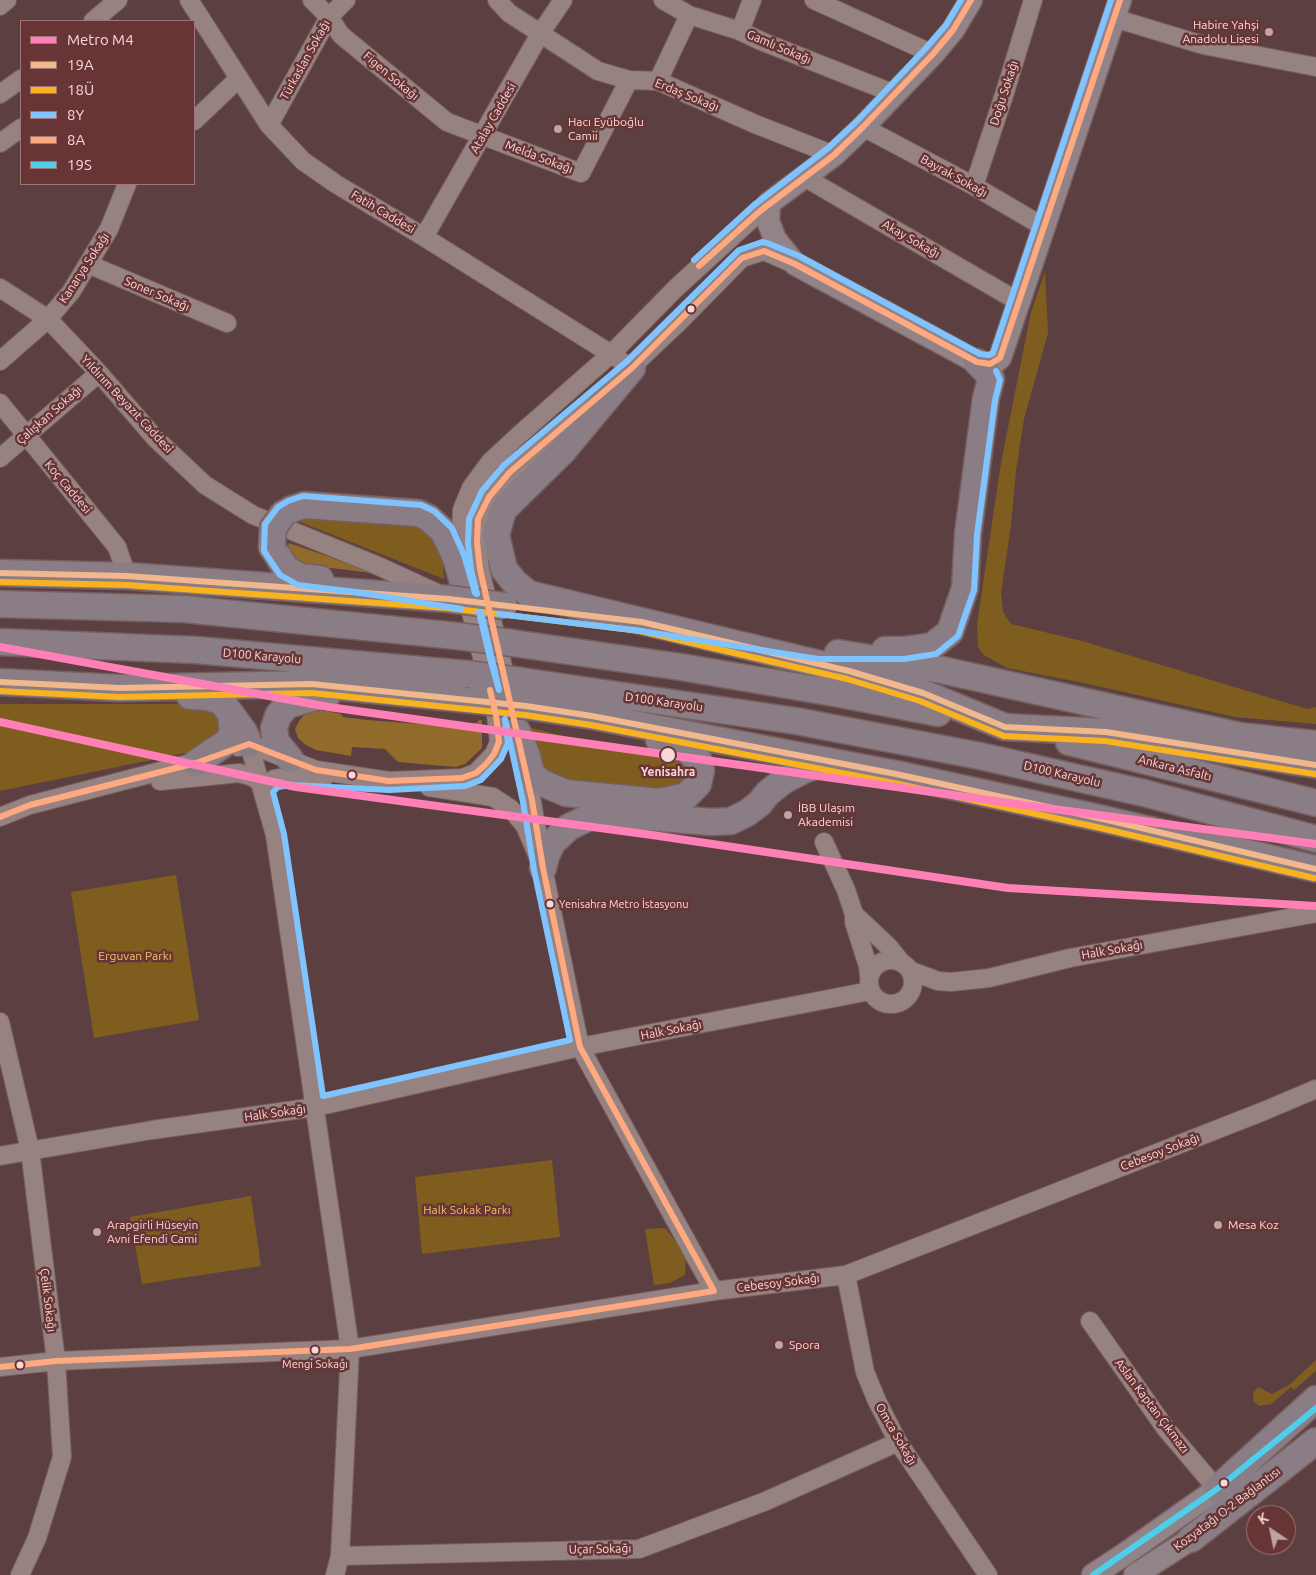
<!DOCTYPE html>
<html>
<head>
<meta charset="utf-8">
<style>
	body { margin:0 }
	#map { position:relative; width:1316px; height:1575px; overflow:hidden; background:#5c4041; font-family:Ubuntu,sans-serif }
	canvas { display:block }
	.legend { position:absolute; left:20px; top:20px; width:175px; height:165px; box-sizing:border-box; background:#673536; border:1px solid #a17676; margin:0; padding:6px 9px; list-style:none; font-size:15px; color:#f8d8d7 }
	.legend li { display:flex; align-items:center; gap:10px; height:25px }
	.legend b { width:25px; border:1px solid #a17676 }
	.north { position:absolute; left:1246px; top:1505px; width:50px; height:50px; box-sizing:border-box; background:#673536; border:1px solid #a17676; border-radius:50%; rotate:326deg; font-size:14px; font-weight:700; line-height:20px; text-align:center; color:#f8d8d7 }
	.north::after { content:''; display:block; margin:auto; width:18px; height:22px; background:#c1a3a2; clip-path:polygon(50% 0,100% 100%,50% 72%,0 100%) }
</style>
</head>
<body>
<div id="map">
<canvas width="1316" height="1575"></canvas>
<ul class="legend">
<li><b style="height:6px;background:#ff80b7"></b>Metro M4</li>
<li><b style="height:6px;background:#f1b78d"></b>19A</li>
<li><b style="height:6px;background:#f9b220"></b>18Ü</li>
<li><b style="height:6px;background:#80c4ff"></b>8Y</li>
<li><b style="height:6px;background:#ffa980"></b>8A</li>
<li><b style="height:6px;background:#4dcfeb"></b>19S</li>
</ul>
<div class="north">K</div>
</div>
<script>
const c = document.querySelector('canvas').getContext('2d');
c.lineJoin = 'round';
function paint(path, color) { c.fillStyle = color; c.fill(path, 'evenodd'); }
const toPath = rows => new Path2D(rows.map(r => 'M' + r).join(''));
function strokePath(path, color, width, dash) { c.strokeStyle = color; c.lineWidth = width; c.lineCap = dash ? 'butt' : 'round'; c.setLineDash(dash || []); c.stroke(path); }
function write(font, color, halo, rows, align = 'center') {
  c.font = font + ' Ubuntu,sans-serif'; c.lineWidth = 5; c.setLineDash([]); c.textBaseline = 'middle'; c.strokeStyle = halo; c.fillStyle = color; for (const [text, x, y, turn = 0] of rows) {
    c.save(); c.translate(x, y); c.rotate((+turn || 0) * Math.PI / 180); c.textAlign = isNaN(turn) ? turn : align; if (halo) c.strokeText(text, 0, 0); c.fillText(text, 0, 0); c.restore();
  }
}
const green = toPath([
	[1045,272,1048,333,1024,419,1016,471,1011,525,1001,593,1003,612,1011,624,1082,641,1307,709,1316,707,1316,724,1235,717,1084,683,1007,668,984,655,978,647,977,624,1001,463,1031,312],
	[300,516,413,523,432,537,442,554,444,579,300,522],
	[0,704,200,704,213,709,221,719,220,733,200,750,0,791],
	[524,726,624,751,691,761,699,787,629,790,547,777],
	[176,875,199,1020,94,1038,71,892],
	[552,1160,560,1237,422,1254,415,1177],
	[251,1196,261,1266,142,1284,130,1217],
	[665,1228,686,1254,685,1275,670,1283,654,1285,645,1229],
	[1316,1360,1316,1371,1294,1390,1291,1387,1271,1404,1259,1406,1254,1402,1253,1393,1258,1387,1272,1394,1289,1385]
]);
const forest = toPath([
	[289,543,379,574,300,564,291,558,287,548],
	[313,711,327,711,341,714,343,717,367,720,471,728,473,723,477,723,479,720,482,720,482,748,465,764,456,767,398,762,385,749,352,747,351,756,316,750,306,745,298,738,295,729,299,721,305,714]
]);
const minor = toPath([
	[189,0,269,125,303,161,336,184,424,237,619,359],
	[312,0,329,17,341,35,447,122,581,173,629,80],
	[497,0,509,13,598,71,629,80,658,81,755,124,834,155],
	[663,0,689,15,740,31,761,41,895,94],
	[814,0,933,54],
	[0,6,7,0],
	[1114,18,1203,45,1316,67],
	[93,21,118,0],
	[740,31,752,0],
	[658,81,689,15],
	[0,94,21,79],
	[194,121,238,79],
	[269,125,329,17,346,0],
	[863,127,974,186,1044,227],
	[0,143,21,128],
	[804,177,1019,302],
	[974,186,1006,89,1033,0],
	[424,237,540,34,563,0],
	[88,264,227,323],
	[0,288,48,319,99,373,155,438,205,485,253,515,376,565,437,593],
	[0,361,48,319,71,292,109,229,127,184],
	[624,374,678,323,742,258,764,251,794,264],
	[0,403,117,547,127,576],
	[0,458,99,373],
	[463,561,461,542,462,510,471,488,490,462,519,435,611,354,676,288,769,203],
	[508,688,480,569,477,542,478,519,489,497,510,472,591,402],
	[249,744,275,835,350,1349,340,1556,335,1575],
	[238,747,249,744,316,770,389,781,462,778,476,773,494,754,499,742,496,715,466,592],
	[526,769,539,842],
	[160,781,239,773,250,776,259,781],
	[429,787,493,797,511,809,525,826,543,868,580,1047,714,1291],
	[263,789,274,779,290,776,324,778],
	[0,817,30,805,207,759],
	[824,842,846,890,854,914,854,922,868,966,869,975],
	[854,914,889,947,901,962],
	'869 982a22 22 0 1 1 44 0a22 22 0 1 1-44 0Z',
	[911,971,938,981,951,982,989,978,1070,958,1316,913],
	[0,1022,30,1150,56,1361,62,1457,37,1538,20,1575],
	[0,1156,152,1130,316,1107,580,1047,870,991],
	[846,1275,865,1372,877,1401,898,1442,988,1575],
	[1090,1321,1166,1429,1217,1489],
	[0,1367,56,1361,350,1349,714,1291,846,1275,1264,1111,1316,1089],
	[340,1556,639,1549,766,1501,898,1442]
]);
const major = toPath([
	[971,0,953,30,933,54,863,127,834,155,769,203,768,221,775,239,795,264,977,362,990,364,995,362,1000,358,1120,0],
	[1093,1575,1125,1554,1217,1489],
	[1135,1575,1191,1539]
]);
const highway = toPath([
	[632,368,563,451,503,510,496,535,504,569,515,583,529,594,849,671,923,693,1005,727,1106,732,1316,765],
	[283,514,292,509,304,505,418,513,429,518,444,532,456,558,465,589],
	[272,547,286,569,301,577,320,579],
	[0,573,127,576,449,599],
	[0,604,184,609,457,636],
	[0,642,196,650,467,674],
	[512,643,681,667,840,694,938,713],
	[885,650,904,650,932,646,950,632,965,588,968,534,986,398,991,379,987,372,977,362],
	[838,653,942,670,1240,736,1316,744],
	[521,681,796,721,980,756,1144,793,1316,839],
	[0,682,120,688,312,684,473,700],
	[190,696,207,697,222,702,244,732,249,744],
	[526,706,592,716,896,774,1103,819,1316,869],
	[517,731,527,756,531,773,540,782,566,793,660,802,686,796,698,784,701,771,699,761,686,749,659,740],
	[1069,742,1316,803],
	[290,759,276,742,274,728,278,716,287,705,328,694],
	[196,763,227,742,233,734,231,714],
	[543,868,546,856,552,843,569,827,598,813,712,822,731,821,747,813,759,804,768,793,783,781,804,770,828,761],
	[1217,1489,1316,1399],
	[1191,1539,1316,1441]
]);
const highwayBridge = toPath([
	[272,547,273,528,283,514],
	[449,599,504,606],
	[457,636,512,643],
	[467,674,521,681],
	[473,700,526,706]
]);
const bus1 = toPath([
	[0,573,127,576,449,599,642,622,849,671,923,693,1005,727,1106,732,1316,765],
	[0,682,120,688,312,684,526,706,592,716,896,774,1103,819,1316,869]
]);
const bus2 = toPath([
	[0,582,127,585,448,608,640,631,847,679,920,701,1004,736,1105,741,1315,774],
	[0,691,120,697,312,693,525,715,591,725,894,783,1101,828,1314,878]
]);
const bus3 = toPath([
	[694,260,754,205,828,148,857,121,926,48,946,25,961,0],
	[477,594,471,570,468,543,469,519,482,491,504,465,626,362,739,250,762,242,767,243,799,256,980,354,989,355,993,353,1111,0],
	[461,609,355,592,298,585,280,575,264,551,265,524,278,507,288,501,303,496,421,505,434,511,452,528,464,555,475,593],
	[479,612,481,612,499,690,491,662,479,612],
	[499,614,641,631,818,659,904,659,936,654,958,636,974,590,977,535,995,400,1000,380,996,371],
	[505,719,523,802,534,870,570,1040,323,1096,284,834,273,792,278,787,291,785,389,790,465,786,481,780,501,759,508,743,505,719]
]);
const bus4 = toPath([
	[699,266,760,211,834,155,863,127,933,54,953,30,971,0],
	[0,817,30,805,196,763,249,744,316,770,389,781,462,778,476,773,486,764,494,754,499,742,496,715,490,690],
	[0,1367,56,1361,350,1349,714,1291,580,1047,543,868,532,800,480,569,477,542,478,519,489,497,510,472,632,368,742,258,764,251,795,264,977,362,990,364,1000,358,1120,0]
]);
const bus5 = toPath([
	[1093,1575,1217,1489,1316,1408]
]);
const metro1 = toPath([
	[0,647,329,707,1031,806,1316,844],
	[0,722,296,787,652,835,1008,888,1316,906]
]);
const markers = [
	[1269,32,5,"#c1a3a2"],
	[558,129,5,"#c1a3a2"],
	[691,309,4.5,"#f8d8d7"],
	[668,755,8,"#f8d8d7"],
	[352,775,4.5,"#f8d8d7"],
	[788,815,5,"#c1a3a2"],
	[550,904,4.5,"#f8d8d7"],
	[1218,1225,5,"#c1a3a2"],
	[97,1232,5,"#c1a3a2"],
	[779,1345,5,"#c1a3a2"],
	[315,1350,4.5,"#f8d8d7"],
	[20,1365,4.5,"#f8d8d7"],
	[1224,1483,4.5,"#f8d8d7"]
];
const busNames = [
	["Yenisahra Metro İstasyonu",559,904],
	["Mengi Sokağı",315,1364,"center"]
];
const poiNames = [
	["Habire Yahşi",1259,25,"right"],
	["Anadolu Lisesi",1259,39,"right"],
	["Hacı Eyüboğlu",568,122],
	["Camii",568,136],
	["İBB Ulaşım",798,808],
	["Akademisi",798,822],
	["Arapgirli Hüseyin",107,1225],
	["Avni Efendi Cami",107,1239],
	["Mesa Koz",1228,1225],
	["Spora",789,1345]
];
const streetNames = [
	["Gamlı Sokağı",779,47,23],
	["Türkaslan Sokağı",305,60,-61],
	["Figen Sokağı",391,76,40],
	["Doğu Sokağı",1004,93,-72],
	["Erdaş Sokağı",687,95,22],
	["Atalay Caddesi",493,118,-60],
	["Melda Sokağı",539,157,21],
	["Bayrak Sokağı",954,176,29],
	["Fatih Caddesi",383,212,31],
	["Akay Sokağı",911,239,30],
	["Kanarya Sokağı",84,268,-57],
	["Soner Sokağı",157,294,23],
	["Yıldırım Beyazıt Caddesi",127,404,47],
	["Çalışkan Sokağı",49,415,-41],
	["Koç Caddesi",68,487,50],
	["D100 Karayolu",262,656,5],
	["D100 Karayolu",664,702,8],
	["Ankara Asfaltı",1175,768,14],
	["D100 Karayolu",1062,774,13],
	["Halk Sokağı",1112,950,-10],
	["Halk Sokağı",671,1030,-11],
	["Halk Sokağı",275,1113,-8],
	["Cebesoy Sokağı",1160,1152,-21],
	["Cebesoy Sokağı",778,1283,-7],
	["Çelik Sokağı",48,1300,83],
	["Aslan Kaptan Çıkmazı",1152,1406,53],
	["Omca Sokağı",896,1434,60],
	["Kozyatağı O-2 Bağlantısı",1227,1509,-37],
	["Uçar Sokağı",600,1549,-1]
];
const stopNames = [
	["Yenisahra",668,772]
];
const parkNames = [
	["Erguvan Parkı",135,956],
	["Halk Sokak Parkı",467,1210]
];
paint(green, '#7f5d1f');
paint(forest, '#916b2b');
strokePath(minor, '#775f5f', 20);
strokePath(major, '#775f5f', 25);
strokePath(highway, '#775f5f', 29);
strokePath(minor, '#978282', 18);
strokePath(major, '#928388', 22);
strokePath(highway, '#8a7d86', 26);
strokePath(highwayBridge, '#775f5f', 29, []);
strokePath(highwayBridge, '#8a7d86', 26);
strokePath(bus1, '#f1b78d', 6);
strokePath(bus2, '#f9b220', 6);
strokePath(bus3, '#80c4ff', 6);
strokePath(bus4, '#ffa980', 6);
strokePath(bus5, '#4dcfeb', 6);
strokePath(metro1, '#ff80b7', 8);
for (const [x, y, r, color] of markers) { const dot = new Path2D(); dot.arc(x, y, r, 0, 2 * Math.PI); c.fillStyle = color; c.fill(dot); strokePath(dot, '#673536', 2); }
write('11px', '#f8d8d7', '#673536', busNames, 'left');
write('12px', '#f8d8d7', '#673536', poiNames, 'left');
write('12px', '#f8d8d7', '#673536', streetNames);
write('bold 12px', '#f8d8d7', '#673536', stopNames);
write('12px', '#f6c264', '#673536', parkNames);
</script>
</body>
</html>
